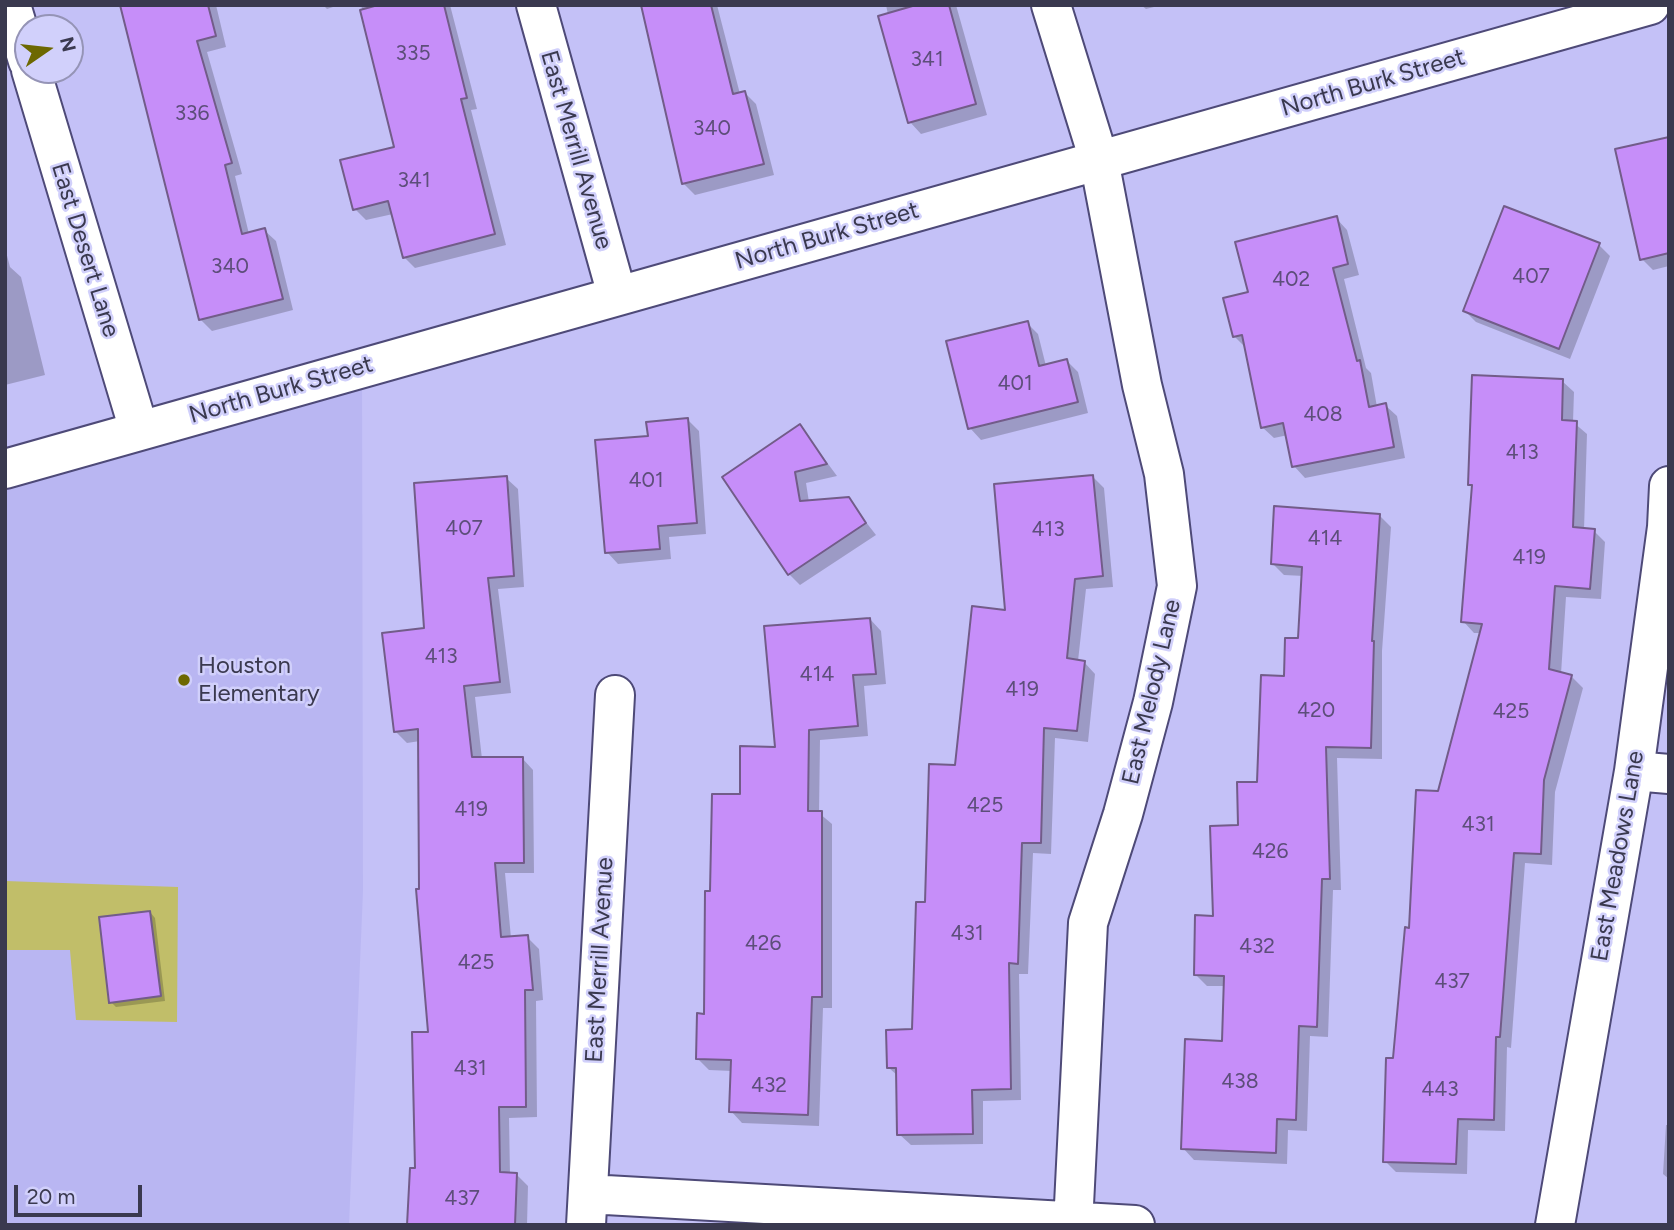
<!DOCTYPE html>
<html>
<head>
<meta charset="utf-8">
<style>
	body { margin:0 }
	#map { position:relative; width:1674px; height:1230px; overflow:hidden; background:#c4c1f7; font-family:Figtree,sans-serif }
	canvas { display:block }
	.frame { position:absolute; inset:0; border:7px solid #3a394f; pointer-events:none }
	.north { position:absolute; left:14px; top:14px; width:70px; height:70px; box-sizing:border-box; background:#d1d0fb; border:2px solid #9594b6; border-radius:50%; rotate:76deg; font-size:19px; font-weight:700; line-height:28px; text-align:center; color:#3a394f }
	.north::after { content:''; display:block; margin:auto; width:24px; height:32px; background:#6d6801; clip-path:polygon(50% 0,100% 100%,50% 72%,0 100%) }
	.scale { position:absolute; left:14px; top:1185px; width:128px; height:32px; box-sizing:border-box; border:4px solid #3a394f; border-top:0; padding-left:9px; font-size:21px; line-height:24px; white-space:nowrap; color:#3a394f; -webkit-text-stroke:5px #d1d0fb; paint-order:stroke }
</style>
</head>
<body>
<div id="map">
<canvas width="1674" height="1230"></canvas>
<div class="frame"></div>
<div class="north">N</div>
<div class="scale">20 m</div>
</div>
<script>
const c = document.querySelector('canvas').getContext('2d');
c.lineJoin = 'round';
function paint(path, color) { c.fillStyle = color; c.fill(path, 'evenodd'); }
const toPath = rows => new Path2D(rows.map(r => 'M' + r).join(''));
function strokePath(path, color, width, dash) { c.strokeStyle = color; c.lineWidth = width; c.lineCap = dash ? 'butt' : 'round'; c.setLineDash(dash || []); c.stroke(path); }
function write(font, color, halo, rows, align = 'center') {
  c.font = font + ' Figtree,sans-serif'; c.lineWidth = 5; c.setLineDash([]); c.textBaseline = 'middle'; c.strokeStyle = halo; c.fillStyle = color; for (const [text, x, y, turn = 0] of rows) {
    c.save(); c.translate(x, y); c.rotate((+turn || 0) * Math.PI / 180); c.textAlign = isNaN(turn) ? turn : align; if (halo) c.strokeText(text, 0, 0); c.fillText(text, 0, 0); c.restore();
  }
}
const built = toPath([
	[362,367,363,891,349,1225,5,1225,5,469]
]);
const green = toPath([
	[5,881,178,887,177,1022,76,1020,70,950,5,950]
]);
const shadow = toPath([
	[122,5,216,5,226,47,207,52,242,174,235,176,249,234,264,230,276,241,293,310,212,331,200,319],
	[323,5,339,5,327,9],
	[361,5,450,5,477,109,471,110,506,245,415,268,404,257,393,214,366,220,355,209,397,148],
	[641,5,717,5,740,94,745,93,756,104,774,175,695,195,684,184],
	[886,5,956,5,987,115,921,134,910,122],
	[1141,5,1162,5,1146,9],
	[1669,138,1669,266,1653,270,1642,259],
	[1336,218,1347,230,1359,275,1344,279,1366,368,1371,373,1377,407,1385,405,1397,416,1405,458,1305,478,1294,466,1288,435,1274,438,1262,427,1246,348,1234,336,1250,294],
	[1599,245,1610,256,1570,359,1476,322,1465,311],
	[5,248,10,267,21,277,45,375,5,385],
	[1027,323,1038,334,1046,366,1067,361,1078,372,1088,413,981,440,970,428],
	[1562,381,1574,392,1573,422,1587,434,1584,530,1594,531,1605,542,1601,599,1566,597,1561,674,1571,676,1583,688,1555,792,1552,865,1525,863,1511,1048,1507,1047,1505,1131,1468,1130,1467,1174,1396,1172,1385,1161,1411,930,1440,793,1482,633,1474,633,1463,621,1474,488,1470,484],
	[688,420,699,431,706,534,669,537,671,559,618,564,607,552,649,437],
	[800,426,837,476,806,483,809,502,848,499,876,535,800,585,789,574,724,477],
	[1093,477,1104,488,1113,587,1086,589,1078,661,1084,662,1095,674,1088,742,1055,738,1051,854,1033,853,1028,974,1019,974,1021,1100,983,1101,983,1144,911,1145,899,1134,898,1076,889,1068,914,1031,927,904,957,767,1007,612],
	[506,478,518,489,524,587,498,589,511,693,475,697,482,759,522,758,533,770,534,873,505,873,511,938,527,937,539,949,543,1000,536,1001,537,1117,509,1118,510,1175,517,1175,528,1186,527,1225,409,1225,430,1034,421,891,420,741,407,743,395,731,426,629],
	[1379,515,1391,527,1382,651,1382,759,1337,758,1341,890,1333,890,1328,1037,1310,1036,1307,1131,1288,1130,1287,1164,1194,1160,1183,1148,1224,1043,1226,986,1207,986,1195,974,1215,918,1240,826,1259,783,1300,640,1304,576,1284,575,1272,563],
	[870,619,881,631,886,684,864,686,868,736,820,740,819,813,832,824,832,1008,823,1008,819,1126,742,1123,731,1111,732,1071,709,1070,698,1059,706,1015,712,893,742,796],
	[150,912,155,918,165,1001,116,1007,111,1002],
	[1666,1125,1669,1125,1669,1179,1663,1174]
]);
const building = toPath([
	[120,5,208,5,216,36,197,41,232,163,225,165,242,234,265,228,283,299,199,320,120,5],
	[378,5,444,5,467,98,461,99,495,234,403,258,388,201,353,210,340,160,394,147,360,10,378,5],
	[641,5,711,5,733,94,745,91,764,164,682,184,641,5],
	[916,5,949,5,976,104,908,123,878,16,916,5],
	[1669,137,1669,253,1640,260,1615,149,1669,137],
	[1504,206,1600,243,1559,349,1463,311,1504,206],
	[1337,216,1348,264,1333,268,1357,361,1360,360,1369,407,1386,403,1394,447,1292,467,1283,423,1261,428,1242,335,1233,337,1223,298,1248,292,1235,242,1337,216],
	[1028,321,1039,366,1067,359,1078,402,968,429,946,341,1028,321],
	[1472,375,1563,379,1562,420,1577,421,1573,527,1595,529,1590,589,1555,586,1549,669,1572,675,1544,780,1541,854,1514,853,1500,1037,1496,1037,1494,1120,1458,1119,1456,1164,1383,1162,1386,1058,1393,1058,1405,927,1409,928,1416,790,1438,791,1482,624,1461,622,1472,485,1468,485,1472,375],
	[688,418,697,523,658,526,660,549,605,553,595,440,648,436,646,422,688,418],
	[800,424,827,464,795,472,800,501,849,497,866,523,788,575,722,477,800,424],
	[1093,475,1103,576,1075,579,1067,658,1085,661,1077,731,1044,728,1041,843,1022,843,1018,964,1009,963,1011,1089,972,1090,973,1134,897,1135,896,1068,887,1068,886,1030,912,1029,916,902,925,902,929,764,955,765,972,606,1005,610,994,484,1093,475],
	[507,476,514,576,488,578,500,682,464,686,472,757,523,757,524,863,495,863,501,937,528,935,533,990,525,990,526,1107,499,1107,500,1172,517,1173,515,1225,407,1225,410,1168,415,1168,412,1032,428,1032,416,889,419,889,418,729,394,732,382,633,424,628,414,483,507,476],
	[1274,506,1380,514,1372,641,1374,641,1371,748,1326,747,1330,879,1322,879,1317,1027,1299,1026,1296,1120,1277,1119,1276,1153,1181,1149,1185,1039,1222,1041,1224,976,1194,975,1195,915,1213,916,1210,826,1238,825,1237,782,1257,782,1261,675,1284,676,1285,638,1298,638,1302,567,1271,564,1274,506],
	[870,618,876,674,853,675,858,726,809,730,808,811,822,811,822,997,812,997,808,1115,729,1112,731,1060,696,1059,697,1013,704,1014,705,891,710,891,712,794,740,794,740,746,775,747,764,626,870,618],
	[150,911,161,996,109,1003,99,917,150,911]
]);
const minor = toPath([
	[11,5,28,61],
	[536,5,617,295],
	[1051,5,1099,160,1142,385,1164,474,1177,586,1153,702,1123,814,1088,923,1073,1225],
	[31,70,139,430],
	[1634,771,1669,774],
	[588,1194,1135,1225],
	[586,1225,615,695],
	[1555,1225,1634,771,1667,527,1669,486]
]);
const tertiary = toPath([
	[5,469,1650,5]
]);
const markers = [
	[184,680,7,"#6d6801"]
];
const numberNames = [
	["335",413,54],
	["341",927,60],
	["336",192,114],
	["340",712,129],
	["341",414,181],
	["340",230,267],
	["407",1531,277],
	["402",1291,280],
	["401",1015,384],
	["408",1323,415],
	["413",1522,453],
	["401",646,481],
	["407",464,529],
	["413",1048,530],
	["414",1325,539],
	["419",1529,558],
	["413",441,657],
	["414",817,675],
	["419",1022,690],
	["420",1316,711],
	["425",1511,712],
	["425",985,806],
	["419",471,810],
	["431",1478,825],
	["426",1270,852],
	["431",967,934],
	["426",763,944],
	["432",1257,947],
	["425",476,963],
	["437",1452,982],
	["431",470,1069],
	["438",1240,1082],
	["432",769,1086],
	["443",1440,1090],
	["437",462,1199]
];
const streetNames = [
	["North Burk Street",1373,83,-16],
	["East Merrill Avenue",576,150,74],
	["North Burk Street",827,236,-16],
	["East Desert Lane",85,250,73],
	["North Burk Street",281,390,-16],
	["East Melody Lane",1152,692,-77],
	["East Meadows Lane",1618,856,-80],
	["East Merrill Avenue",600,960,-87]
];
const poiNames = [
	["Houston",198,666],
	["Elementary",198,694]
];
paint(built, '#b9b6f2');
paint(green, '#c1be69');
paint(shadow, '#0003');
paint(building, '#c68ef9');
strokePath(building, '#725c89', 2);
strokePath(minor, '#4e4a78', 42);
strokePath(tertiary, '#4e4a78', 42);
strokePath(minor, '#fff', 38);
strokePath(tertiary, '#fff', 38);
for (const [x, y, r, color] of markers) { const dot = new Path2D(); dot.arc(x, y, r, 0, 2 * Math.PI); c.fillStyle = color; c.fill(dot); strokePath(dot, '#d1d0fb', 2.5); }
write('21px', '#5d4e7a', null, numberNames);
write('24px', '#3a394f', '#d1d0fb', streetNames);
write('24px', '#3a394f', '#d1d0fb', poiNames, 'left');
</script>
</body>
</html>
